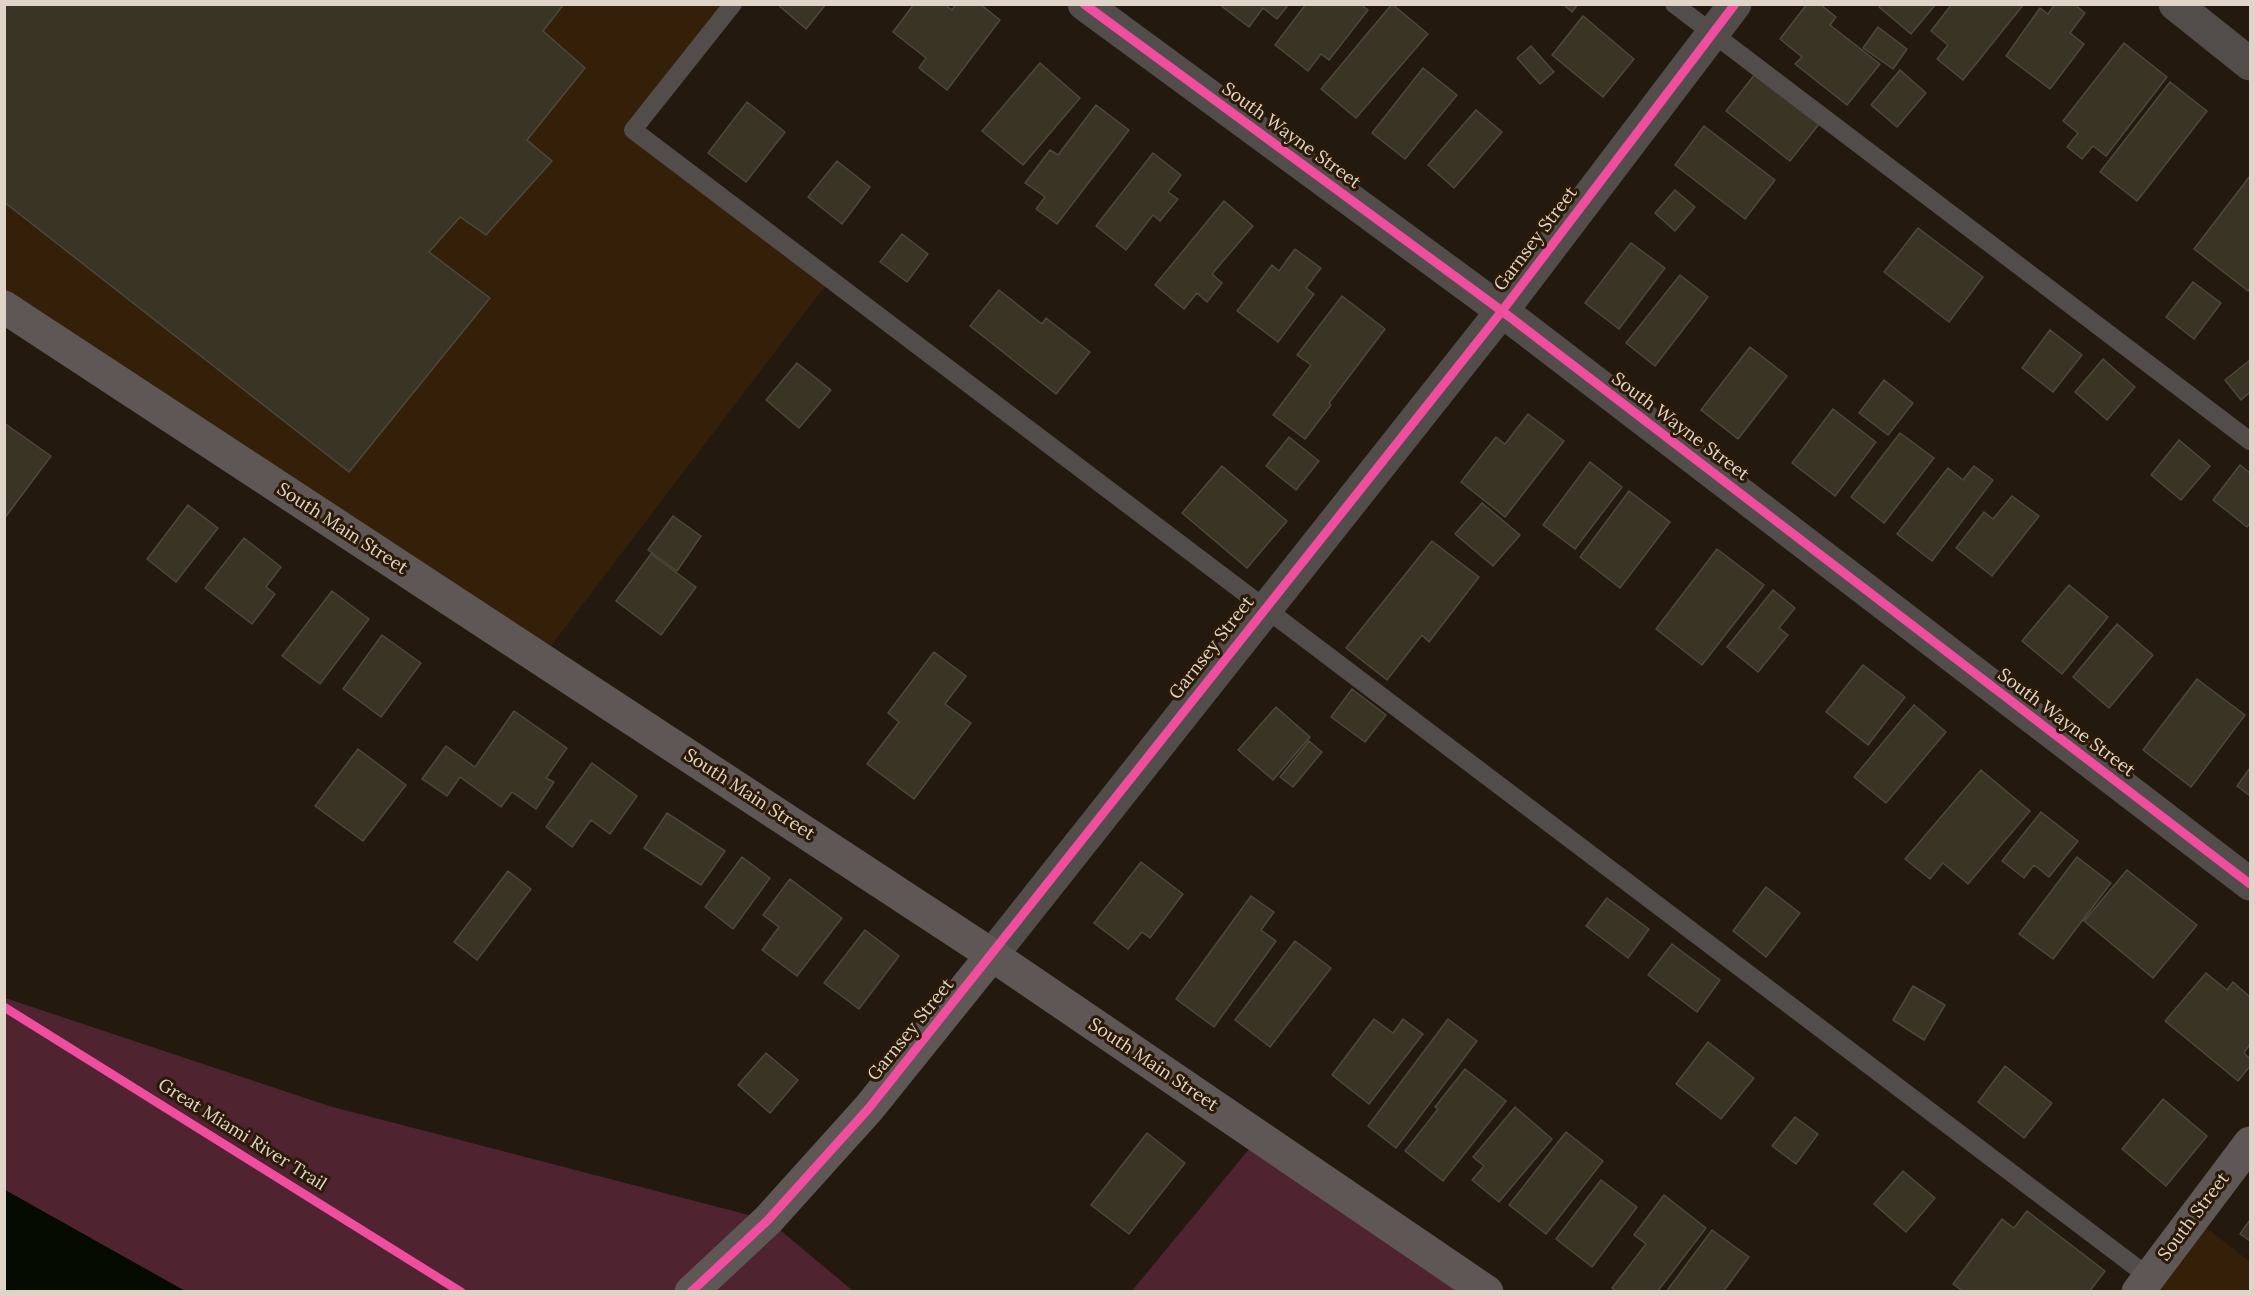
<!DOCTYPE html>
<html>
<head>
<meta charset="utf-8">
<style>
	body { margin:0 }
	#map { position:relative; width:2255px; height:1296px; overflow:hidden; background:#23190f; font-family:Lora,serif }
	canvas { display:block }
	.frame { position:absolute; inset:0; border:6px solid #e0d4c8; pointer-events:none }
</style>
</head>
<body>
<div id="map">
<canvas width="2255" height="1296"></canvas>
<div class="frame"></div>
</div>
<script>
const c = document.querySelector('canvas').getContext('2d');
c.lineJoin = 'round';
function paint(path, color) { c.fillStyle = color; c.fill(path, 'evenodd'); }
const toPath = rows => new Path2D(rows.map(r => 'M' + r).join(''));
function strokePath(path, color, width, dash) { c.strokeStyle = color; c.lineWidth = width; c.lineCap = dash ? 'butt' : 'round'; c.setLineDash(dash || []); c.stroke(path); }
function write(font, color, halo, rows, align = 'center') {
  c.font = font + ' Lora,serif'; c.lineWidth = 6; c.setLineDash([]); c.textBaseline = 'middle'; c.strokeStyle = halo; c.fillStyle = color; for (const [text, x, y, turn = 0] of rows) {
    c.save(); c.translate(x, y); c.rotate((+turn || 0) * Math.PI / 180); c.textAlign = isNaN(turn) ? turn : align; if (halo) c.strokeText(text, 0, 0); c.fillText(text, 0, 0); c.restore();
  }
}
const built = toPath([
	[4,5,733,5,633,130,829,281,541,659,5,307],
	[2194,1218,2250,1262,2250,1291,2138,1292]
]);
const green = toPath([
	[5,998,329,1106,768,1220,853,1291,185,1291,5,1190],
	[1259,1137,1487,1292,1131,1292]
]);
const water = toPath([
	[5,1190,185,1291,5,1291]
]);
const building = toPath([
	[4,4,564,4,543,31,585,68,527,140,552,161,486,235,460,217,429,252,490,298,349,472,4,202,4,4],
	[777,4,826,4,806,29,777,4],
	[914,4,944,4,952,10,956,4,980,4,1000,20,947,90,919,68,926,58,893,32,914,4],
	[1289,4,1277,19,1263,8,1249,27,1220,5,1289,4],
	[1306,4,1360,4,1368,10,1329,60,1321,54,1308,71,1275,45,1306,4],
	[1392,4,1428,34,1356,118,1321,89,1392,4],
	[1563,4,1578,4,1572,12,1563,4],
	[1807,4,1820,4,1836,17,1830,25,1880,64,1847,105,1795,64,1802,57,1780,39,1807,4],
	[1881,4,1936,4,1911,34,1879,7,1881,4],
	[1952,4,2024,4,1963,80,1937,59,1948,45,1931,31,1952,4],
	[2055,4,2074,4,2085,13,2070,33,2084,44,2050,89,2006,56,2040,8,2048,14,2055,4],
	[1583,16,1634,59,1603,97,1552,55,1583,16],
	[1878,27,1907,49,1893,69,1863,48,1878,27],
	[2124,43,2167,77,2106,156,2093,146,2082,159,2067,147,2078,133,2063,121,2124,43],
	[1531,46,1554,72,1540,84,1517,58,1531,46],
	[1040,63,1080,98,1023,165,982,131,1040,63],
	[1423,68,1457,95,1405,159,1372,133,1423,68],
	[1759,69,1823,119,1790,161,1726,111,1759,69],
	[1900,70,1926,93,1897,127,1871,105,1900,70],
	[2170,82,2207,111,2137,201,2100,172,2170,82],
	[747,102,785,132,746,182,708,153,747,102],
	[1096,105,1129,130,1057,224,1036,209,1045,197,1025,183,1050,150,1058,155,1096,105],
	[1476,110,1502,132,1454,188,1428,165,1476,110],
	[1704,126,1775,180,1745,219,1675,165,1704,126],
	[1153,153,1181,175,1168,192,1178,199,1160,221,1153,215,1126,250,1096,226,1153,153],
	[837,161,870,187,842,224,808,197,837,161],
	[2250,176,2250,288,2248,291,2194,249,2250,176],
	[1675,190,1695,207,1675,231,1655,213,1675,190],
	[1224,201,1253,226,1212,274,1222,283,1207,302,1197,293,1184,309,1155,285,1224,201],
	[1918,228,1983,277,1949,322,1884,272,1918,228],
	[902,234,928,254,907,282,880,262,902,234],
	[1631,243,1665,268,1619,329,1585,303,1631,243],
	[1295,249,1321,268,1306,288,1314,294,1278,342,1237,311,1272,265,1279,271,1295,249],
	[1680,275,1708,297,1655,366,1626,343,1680,275],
	[2193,282,2221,303,2194,339,2166,317,2193,282],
	[999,290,1042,324,1046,318,1090,352,1056,394,970,326,999,290],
	[1342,296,1385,329,1329,403,1331,405,1305,439,1273,415,1311,365,1297,355,1342,296],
	[2050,330,2082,355,2053,392,2022,368,2050,330],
	[1750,347,1787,376,1738,439,1701,410,1750,347],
	[2103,359,2135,387,2107,420,2075,392,2103,359],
	[2250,360,2250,392,2241,400,2225,380,2250,360],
	[797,363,831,390,799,428,766,400,797,363],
	[1884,380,1913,403,1888,435,1859,413,1884,380],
	[1833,409,1876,442,1835,496,1792,463,1833,409],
	[1528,414,1564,441,1505,517,1461,482,1496,437,1505,444,1528,414],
	[4,423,51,456,4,519,4,423],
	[1900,433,1934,458,1884,523,1851,497,1900,433],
	[1289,437,1319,461,1296,490,1266,466,1289,437],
	[2179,440,2210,466,2181,500,2151,475,2179,440],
	[1590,462,1622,487,1575,549,1543,525,1590,462],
	[2240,465,2250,473,2250,523,2247,527,2213,500,2240,465],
	[1222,466,1287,521,1247,568,1182,513,1222,466],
	[1974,466,1993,480,1932,561,1897,534,1948,468,1963,480,1974,466],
	[1629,491,1670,522,1620,588,1580,557,1629,491],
	[2012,496,2039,516,1992,576,1956,548,1984,512,1993,519,2012,496],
	[1482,503,1520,535,1493,566,1455,534,1482,503],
	[188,505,218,528,176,582,147,559,188,505],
	[673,516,701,536,677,571,648,550,673,516],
	[244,538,281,567,266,587,275,594,252,624,205,588,244,538],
	[1432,541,1479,577,1429,642,1422,635,1387,680,1346,648,1432,541],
	[1717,549,1764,585,1702,665,1656,629,1717,549],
	[651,554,696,587,661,635,616,601,651,554],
	[2069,585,2108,617,2062,674,2022,641,2069,585],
	[1773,590,1795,608,1779,628,1788,635,1758,672,1727,647,1773,590],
	[332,591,369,619,320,684,282,656,332,591],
	[2117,624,2153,655,2109,708,2073,677,2117,624],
	[382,635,421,663,381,717,343,689,382,635],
	[934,652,966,676,945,704,971,723,914,799,867,764,899,722,888,713,934,652],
	[1863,665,1905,697,1868,745,1826,712,1863,665],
	[2197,679,2245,715,2191,787,2143,750,2197,679],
	[1352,689,1386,715,1365,742,1331,717,1352,689],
	[1914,705,1946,732,1886,803,1854,777,1914,705],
	[1276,707,1310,737,1273,780,1238,750,1276,707],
	[514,711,567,748,546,778,554,782,536,809,512,792,501,807,460,777,447,796,422,779,446,746,475,767,514,711],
	[1309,741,1322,752,1293,787,1280,777,1309,741],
	[358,749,406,785,363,841,315,806,358,749],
	[592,763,637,796,610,834,591,820,572,847,546,827,592,763],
	[2250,768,2250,796,2237,786,2250,768],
	[1981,770,2030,811,1968,884,1943,863,1930,879,1905,859,1981,770],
	[2041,812,2078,841,2049,877,2034,865,2024,878,2002,861,2041,812],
	[667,813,725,851,701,885,644,848,667,813],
	[742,857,770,878,733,929,705,907,742,857],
	[2077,857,2111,883,2053,959,2019,934,2077,857],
	[1141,862,1183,894,1150,938,1142,932,1128,949,1094,923,1141,862],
	[2127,870,2197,925,2153,978,2084,921,2127,870],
	[508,871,531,889,477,960,454,942,508,871],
	[790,879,842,918,797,976,762,950,779,927,763,915,790,879],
	[1766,887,1800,913,1766,957,1733,931,1766,887],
	[1251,896,1274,912,1261,930,1276,941,1214,1027,1176,999,1251,896],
	[1607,898,1649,929,1628,958,1586,926,1607,898],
	[865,930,899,956,859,1009,824,983,865,930],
	[1295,941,1331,968,1270,1047,1235,1020,1295,941],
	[1672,944,1720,980,1697,1012,1648,975,1672,944],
	[2206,973,2227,990,2233,982,2250,997,2250,1044,2244,1053,2250,1059,2250,1066,2238,1081,2165,1021,2206,973],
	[1913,986,1945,1005,1924,1040,1893,1020,1913,986],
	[1374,1019,1393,1033,1403,1019,1423,1034,1369,1104,1332,1075,1374,1019],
	[1448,1019,1477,1041,1396,1148,1368,1126,1448,1019],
	[1708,1042,1754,1078,1721,1119,1676,1084,1708,1042],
	[766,1053,798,1080,770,1113,738,1085,766,1053],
	[2005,1066,2052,1103,2024,1138,1978,1102,2005,1066],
	[1465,1069,1506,1101,1443,1181,1405,1151,1438,1109,1435,1107,1465,1069],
	[2163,1099,2207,1136,2166,1186,2122,1149,2163,1099],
	[1515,1107,1552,1139,1499,1202,1472,1180,1484,1166,1473,1157,1515,1107],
	[1795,1117,1818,1134,1796,1164,1772,1146,1795,1117],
	[1566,1132,1603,1161,1546,1234,1509,1205,1566,1132],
	[1147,1133,1185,1163,1129,1234,1091,1205,1147,1133],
	[1903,1171,1935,1198,1906,1232,1874,1204,1903,1171],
	[1601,1180,1637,1207,1592,1267,1556,1239,1601,1180],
	[1664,1195,1706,1228,1657,1292,1617,1292,1612,1288,1646,1244,1634,1235,1664,1195],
	[2027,1211,2105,1271,2089,1292,1964,1292,1953,1284,2002,1219,2014,1228,2027,1211],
	[2250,1220,2250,1241,2240,1234,2250,1220],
	[1712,1230,1749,1257,1723,1292,1666,1292,1712,1230]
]);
const lane = toPath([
	[733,4,633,130,2149,1277],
	[1674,4,2250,441]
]);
const street = toPath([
	[1084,4,1502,311,2250,884],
	[2175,4,2250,64],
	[992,955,1502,311,1735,4]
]);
const secondary = toPath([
	[4,307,992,955,1487,1292],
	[691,1292,768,1220,869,1108,992,955],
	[2138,1292,2250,1143]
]);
const cycleway = toPath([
	[1084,4,1502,311,2250,884],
	[4,1007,461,1292],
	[691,1292,768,1220,869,1108,1502,311,1735,4]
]);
const streetNames = [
	["South Wayne Street",1291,136,36],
	["Garnsey Street",1536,239,-53],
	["South Wayne Street",1680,427,37],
	["South Main Street",342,529,33],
	["Garnsey Street",1212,648,-52],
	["South Wayne Street",2066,723,37],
	["South Main Street",749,795,33],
	["Garnsey Street",911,1030,-51],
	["South Main Street",1153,1065,34],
	["Great Miami River Trail",242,1135,32],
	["South Street",2194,1217,-53]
];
paint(built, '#342009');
paint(green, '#502331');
paint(water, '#050b01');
paint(building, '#3a3425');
strokePath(building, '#4d483e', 1.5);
strokePath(lane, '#524d4a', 18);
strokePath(street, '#524d4a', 33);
strokePath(secondary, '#5e5755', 33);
strokePath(cycleway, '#ef4d9e', 9);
write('18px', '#e0d4c8', '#2b1a07', streetNames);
</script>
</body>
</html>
